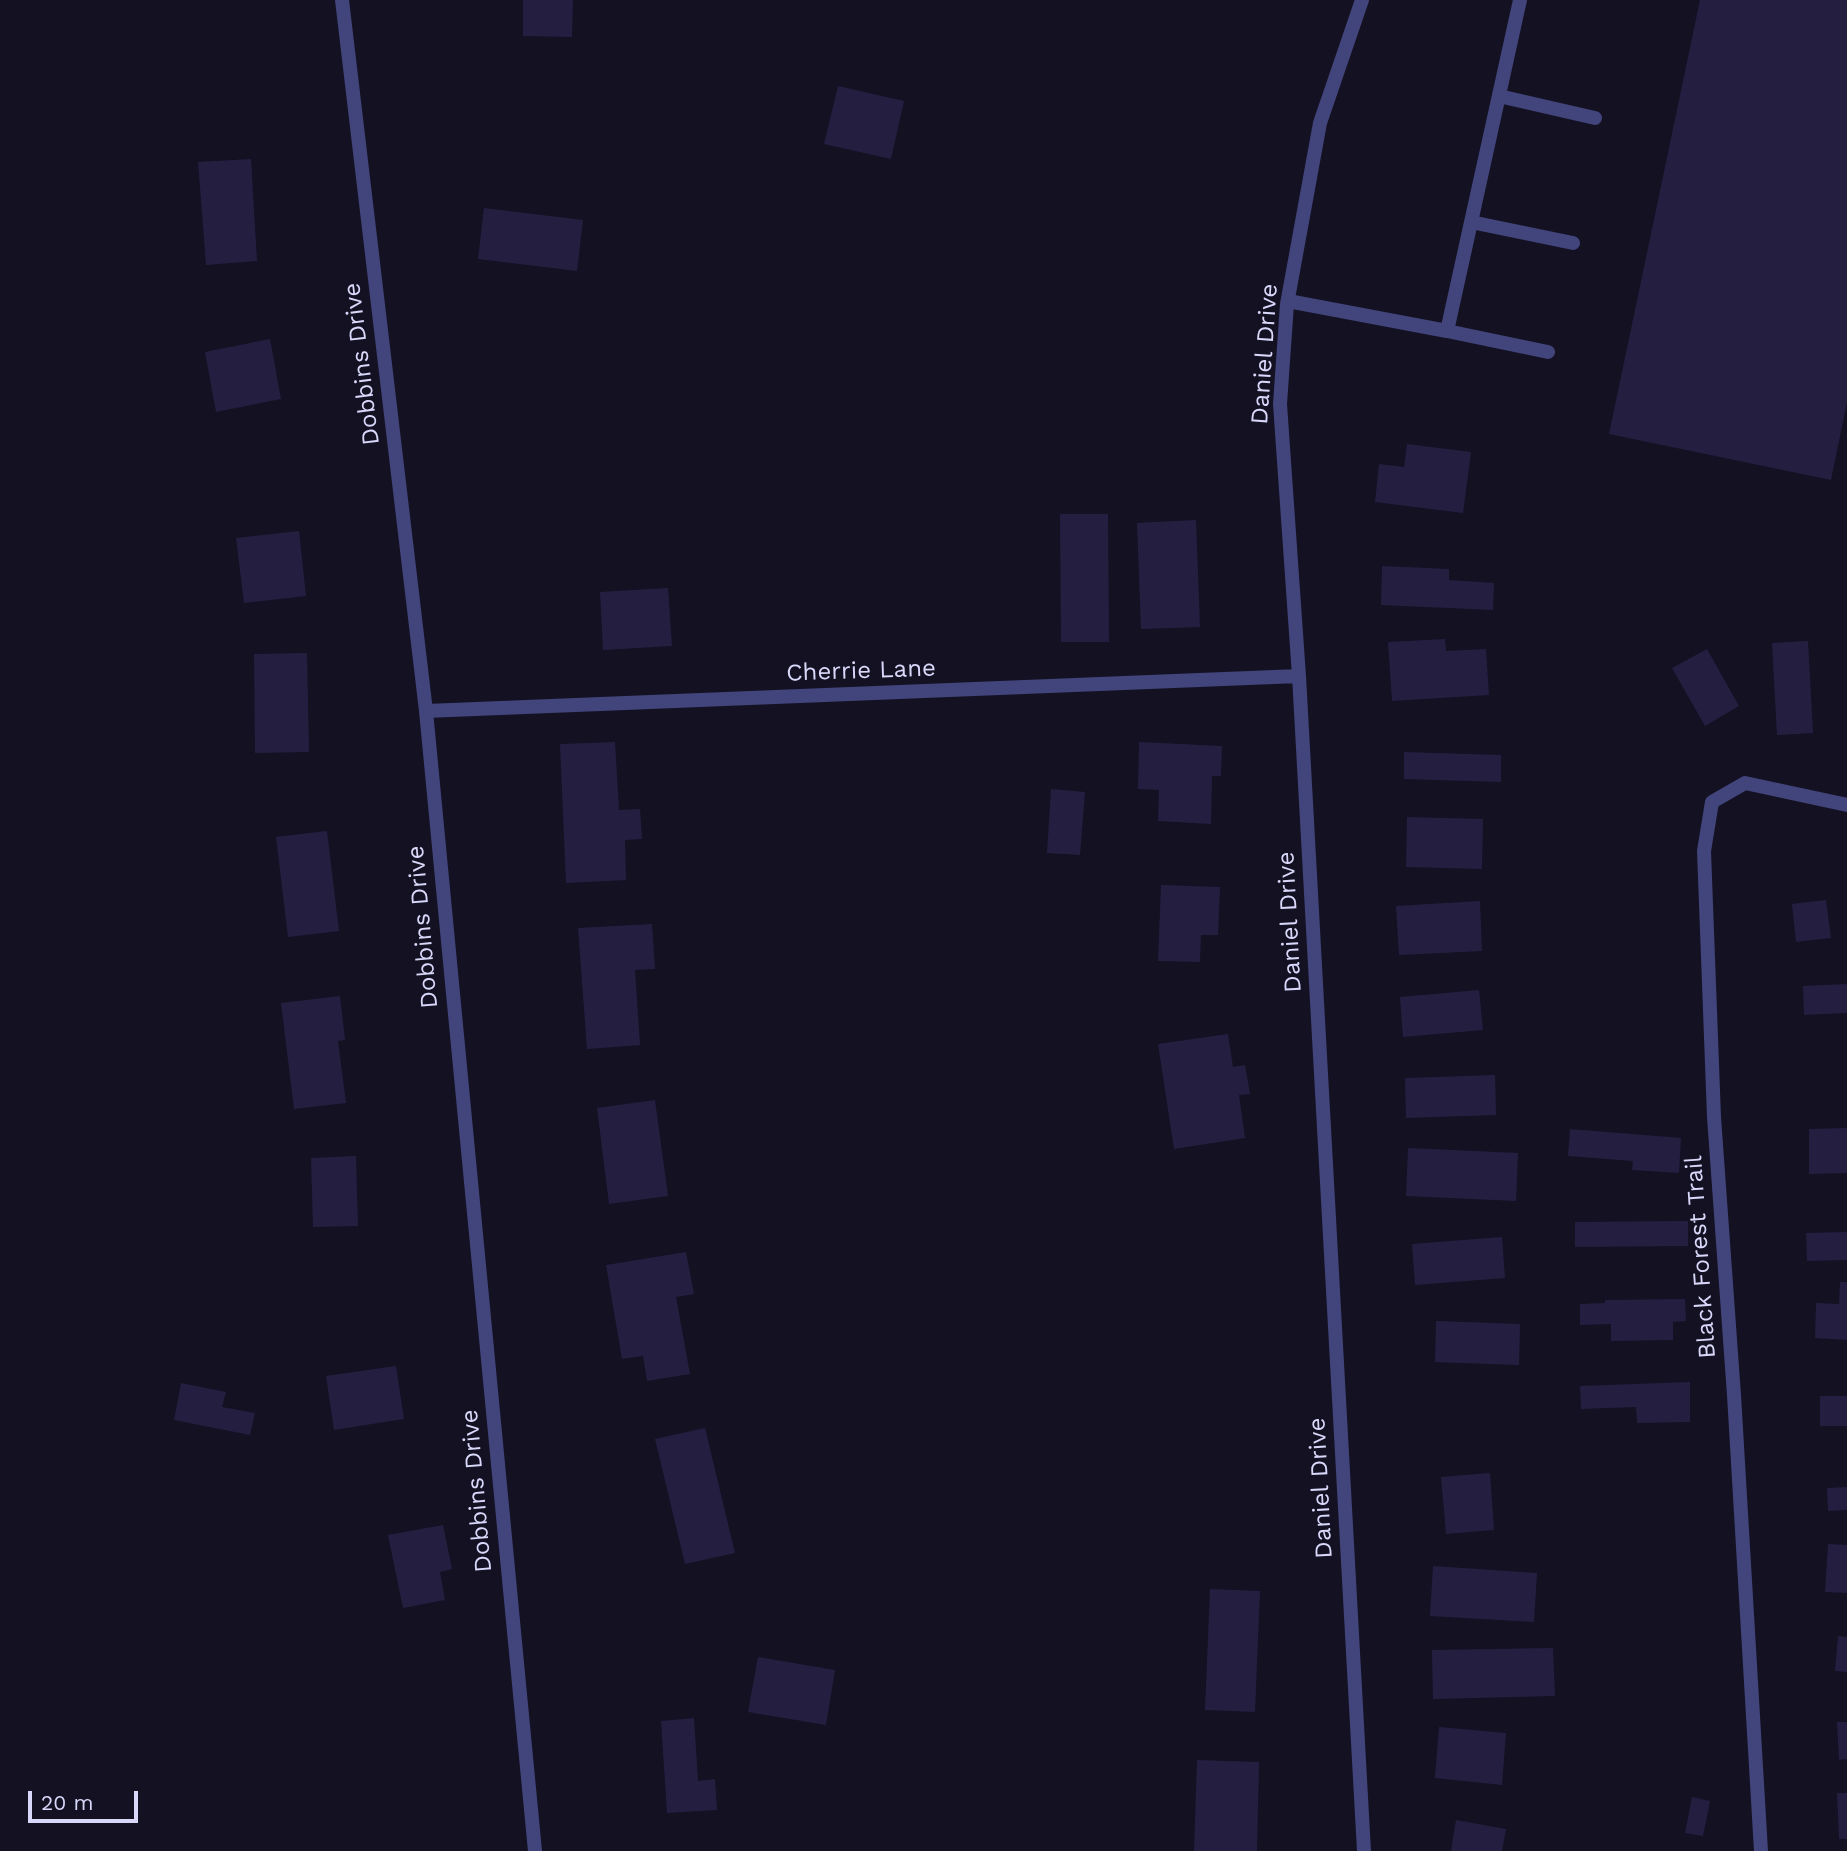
<!DOCTYPE html>
<html>
<head>
<meta charset="utf-8">
<style>
	body { margin:0 }
	#map { position:relative; width:1847px; height:1851px; overflow:hidden; background:#131122; font-family:"Work Sans",sans-serif }
	canvas { display:block }
	.scale { position:absolute; left:28px; top:1791px; width:110px; height:32px; box-sizing:border-box; border:4px solid #d9d8fa; border-top:0; padding-left:9px; font-size:21px; line-height:24px; white-space:nowrap; color:#d9d8fa; -webkit-text-stroke:5px #131122; paint-order:stroke }
</style>
</head>
<body>
<div id="map">
<canvas width="1847" height="1851"></canvas>
<div class="scale">20 m</div>
</div>
<script>
const c = document.querySelector('canvas').getContext('2d');
c.lineJoin = 'round';
function paint(path, color) { c.fillStyle = color; c.fill(path, 'evenodd'); }
const toPath = rows => new Path2D(rows.map(r => 'M' + r).join(''));
function strokePath(path, color, width, dash) { c.strokeStyle = color; c.lineWidth = width; c.lineCap = dash ? 'butt' : 'round'; c.setLineDash(dash || []); c.stroke(path); }
function write(font, color, halo, rows, align = 'center') {
  c.font = font + ' "Work Sans",sans-serif'; c.lineWidth = 5; c.setLineDash([]); c.textBaseline = 'middle'; c.strokeStyle = halo; c.fillStyle = color; for (const [text, x, y, turn = 0] of rows) {
    c.save(); c.translate(x, y); c.rotate((+turn || 0) * Math.PI / 180); c.textAlign = isNaN(turn) ? turn : align; if (halo) c.strokeText(text, 0, 0); c.fillText(text, 0, 0); c.restore();
  }
}
const building = toPath([
	[523,0,573,0,572,37,523,36],
	[1700,0,1847,0,1847,402,1831,480,1609,434],
	[838,86,904,101,891,159,824,144],
	[251,159,257,261,206,265,198,162],
	[484,208,583,220,577,271,478,259],
	[270,339,281,399,216,412,205,352],
	[1407,444,1471,452,1463,513,1375,502,1379,464,1404,467],
	[1060,514,1108,514,1109,642,1061,642],
	[1196,520,1200,627,1141,629,1137,523],
	[299,531,306,596,244,603,236,538],
	[1382,566,1449,569,1449,580,1494,583,1493,610,1381,605],
	[668,588,672,646,603,650,600,592],
	[1445,639,1446,651,1486,649,1489,695,1392,701,1388,642],
	[1808,641,1813,733,1777,735,1772,643],
	[1707,649,1739,706,1705,726,1672,668],
	[307,653,309,752,255,753,254,654],
	[615,742,619,810,640,809,642,839,625,840,626,880,566,883,560,744],
	[1139,742,1222,746,1221,776,1212,776,1211,824,1158,821,1159,790,1138,789],
	[1404,752,1501,755,1501,782,1404,779],
	[1051,789,1085,792,1080,855,1047,853],
	[1407,817,1483,819,1482,869,1406,867],
	[327,831,339,931,288,937,276,837],
	[1161,885,1220,887,1218,935,1201,935,1200,962,1158,961],
	[1826,900,1831,938,1796,942,1792,904],
	[1480,901,1482,951,1399,955,1396,906],
	[652,924,655,969,635,970,640,1045,587,1049,578,928],
	[1847,984,1847,1013,1804,1015,1803,986],
	[1479,990,1483,1030,1403,1037,1400,997],
	[340,996,345,1040,338,1041,346,1103,294,1109,281,1003],
	[1228,1034,1233,1067,1245,1065,1250,1094,1239,1095,1245,1138,1174,1149,1158,1044],
	[1495,1075,1496,1115,1406,1118,1405,1078],
	[655,1100,668,1196,609,1204,597,1108],
	[1847,1128,1847,1173,1809,1174,1809,1129],
	[1570,1129,1681,1138,1679,1173,1632,1170,1633,1161,1568,1156],
	[1408,1148,1518,1153,1516,1201,1406,1196],
	[356,1156,358,1226,313,1227,311,1158],
	[1688,1221,1688,1246,1575,1247,1575,1222],
	[1847,1232,1847,1260,1807,1261,1806,1233],
	[1502,1237,1505,1278,1415,1285,1412,1244],
	[686,1252,694,1294,676,1297,690,1374,647,1381,643,1356,622,1359,606,1265],
	[1840,1282,1847,1282,1847,1340,1815,1338,1816,1303,1839,1304],
	[1685,1299,1686,1321,1673,1322,1673,1340,1611,1341,1611,1324,1580,1325,1580,1304,1605,1303,1605,1300],
	[1436,1321,1520,1324,1519,1365,1435,1362],
	[396,1366,404,1419,334,1430,326,1376],
	[1690,1382,1690,1422,1637,1423,1636,1407,1581,1409,1580,1386],
	[181,1383,226,1392,222,1407,255,1413,250,1435,174,1420],
	[1820,1396,1847,1396,1847,1426,1820,1426],
	[705,1428,735,1553,685,1564,655,1439],
	[1490,1473,1494,1530,1446,1534,1441,1477],
	[1847,1487,1847,1510,1828,1511,1827,1488],
	[443,1525,452,1569,440,1572,445,1600,403,1608,388,1535],
	[1828,1544,1847,1545,1847,1593,1825,1592],
	[1433,1566,1537,1573,1534,1622,1430,1616],
	[1210,1589,1260,1591,1255,1712,1205,1710],
	[1838,1636,1847,1637,1847,1672,1835,1671],
	[1553,1648,1555,1696,1433,1699,1432,1650],
	[758,1657,835,1670,826,1725,748,1712],
	[694,1718,698,1781,715,1779,717,1810,667,1813,661,1721],
	[1837,1722,1847,1722,1847,1759,1839,1760],
	[1439,1727,1506,1733,1502,1785,1435,1778],
	[1197,1760,1259,1762,1257,1851,1194,1851],
	[1837,1793,1847,1793,1847,1839,1839,1839],
	[1692,1797,1710,1801,1703,1836,1685,1833],
	[1456,1820,1506,1829,1502,1851,1451,1851]
]);
const lane = toPath([
	[1499,96,1595,118],
	[1471,222,1573,243],
	[1288,301,1447,331,1520,0],
	[1447,331,1548,352]
]);
const street = toPath([
	[342,0,426,711,535,1851],
	[1362,0,1320,123,1287,304,1280,404,1299,676,1364,1851],
	[426,711,1299,676],
	[1761,1851,1734,1395,1714,1117,1704,851,1712,802,1745,783,1847,805]
]);
const streetNames = [
	["Daniel Drive",1265,354,-86],
	["Dobbins Drive",362,364,-97],
	["Cherrie Lane",861,671,-2],
	["Daniel Drive",1290,922,-93],
	["Dobbins Drive",423,927,-95],
	["Black Forest Trail",1701,1257,-94],
	["Daniel Drive",1321,1488,-93],
	["Dobbins Drive",477,1491,-95]
];
paint(building, '#241f41');
strokePath(lane, '#42447c', 14);
strokePath(street, '#42447c', 14);
write('24px', '#d9d8fa', '#131122', streetNames);
</script>
</body>
</html>
